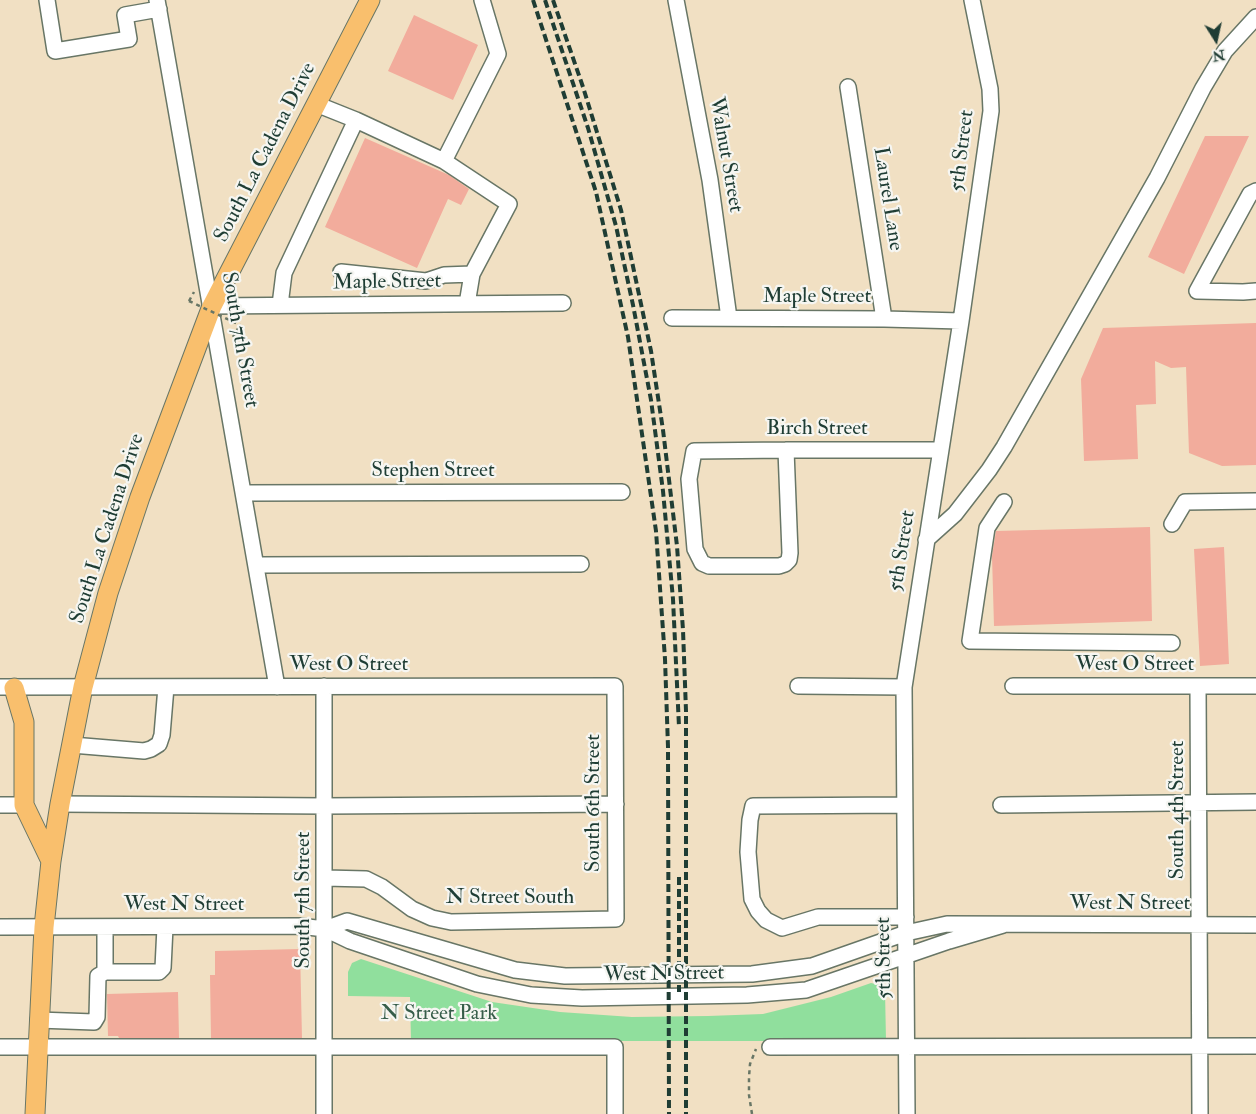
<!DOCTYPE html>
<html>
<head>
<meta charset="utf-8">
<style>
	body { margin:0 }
	#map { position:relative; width:1256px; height:1114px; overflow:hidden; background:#f1e0c3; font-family:"IM FELL Double Pica",serif }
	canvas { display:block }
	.north { position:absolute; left:1191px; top:15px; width:50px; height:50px; -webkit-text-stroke:4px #f6f6f2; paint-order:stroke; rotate:170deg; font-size:14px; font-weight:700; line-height:20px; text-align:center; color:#1f3d34 }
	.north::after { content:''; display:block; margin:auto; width:18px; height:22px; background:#1f3d34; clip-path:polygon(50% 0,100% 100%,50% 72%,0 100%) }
</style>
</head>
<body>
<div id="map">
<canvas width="1256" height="1114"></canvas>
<div class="north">N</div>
</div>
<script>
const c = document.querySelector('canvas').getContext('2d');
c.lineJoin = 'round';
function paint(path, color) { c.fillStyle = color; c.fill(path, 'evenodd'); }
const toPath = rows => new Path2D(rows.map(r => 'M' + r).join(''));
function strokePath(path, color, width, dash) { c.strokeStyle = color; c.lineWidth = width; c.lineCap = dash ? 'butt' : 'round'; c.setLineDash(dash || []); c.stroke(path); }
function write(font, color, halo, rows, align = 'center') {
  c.font = font + ' "IM FELL Double Pica",serif'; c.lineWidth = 4.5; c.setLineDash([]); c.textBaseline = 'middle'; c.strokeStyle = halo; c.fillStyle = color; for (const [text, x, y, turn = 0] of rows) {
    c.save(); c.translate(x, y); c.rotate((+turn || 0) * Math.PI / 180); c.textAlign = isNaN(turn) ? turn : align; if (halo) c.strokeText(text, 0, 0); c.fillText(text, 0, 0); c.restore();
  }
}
const green = toPath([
	[361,959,492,1002,560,1012,632,1017,708,1016,763,1014,831,997,871,983,880,985,885,990,886,1041,411,1041,410,997,348,996,348,972,352,963]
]);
const building = toPath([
	[414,15,478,45,453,100,388,71],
	[1205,136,1249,136,1184,274,1148,257],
	[365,138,449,175,469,189,461,205,448,199,417,268,325,227],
	[1256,323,1256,465,1222,466,1189,453,1186,367,1171,368,1155,361,1156,404,1136,405,1138,459,1084,461,1081,379,1103,328],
	[1150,527,1152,621,994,626,992,556,996,531],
	[1224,547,1229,664,1200,666,1194,549],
	[300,949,302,1038,211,1038,210,975,215,975,215,951],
	[178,992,179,1038,119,1038,118,1036,108,1036,107,994]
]);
const path = toPath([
	[189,301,194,292],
	[233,337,240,325],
	[752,1114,749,1095,749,1077,750,1064,756,1049]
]);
const minor = toPath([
	[47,0,55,51,129,39,125,15,159,9],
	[157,0,277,687],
	[676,0,710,180,729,318],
	[848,87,884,319],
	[356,120,444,161],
	[1256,191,1250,194,1197,291,1243,292,1256,291],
	[341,272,426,281,444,275,472,274],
	[467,304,472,274,509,204,444,161,498,54,482,0],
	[280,305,284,273,356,120,316,104],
	[212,306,563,303],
	[672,318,884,319,961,321],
	[786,450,790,553,789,560,785,564,779,566,709,566,702,563,695,549,689,479,694,451,786,450,941,450],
	[244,493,622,492],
	[1004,502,987,528,970,641,1172,643],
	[1172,524,1185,502,1256,501],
	[926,540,955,514,989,470,1004,447,1157,178,1203,88,1225,51,1256,17],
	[257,565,581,564],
	[798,686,904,687],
	[1013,686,1256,686],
	[1198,686,1200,1114],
	[0,687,615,686,616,919,451,922,432,918,412,909,382,887,366,879,325,878],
	[72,745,144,751,151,749,159,744,162,735,166,687],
	[60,804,325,806,616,804],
	[0,805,24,805],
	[904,805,753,806,750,820,748,852,752,899,758,911,766,920,782,928,818,917,906,917],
	[1001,805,1256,802],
	[0,927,299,926,325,929,350,941,477,984,531,995,582,998,747,995,806,990,949,941,1003,925],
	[325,929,347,921,515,970,565,976,752,974,812,966,906,933,947,924,1256,925],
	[105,972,105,927],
	[38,1020,94,1022,97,1017,98,976,105,972,159,972,163,968,165,927],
	[0,1047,615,1047,615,1114],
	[770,1047,1256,1046],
	[324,1114,324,686],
	[907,1114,904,687,961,321,991,111,990,89,972,0]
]);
const major = toPath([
	[14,688,24,722,24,805,51,861],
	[35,1114,44,927,51,861,60,804,83,687,108,593,140,497,212,306,370,0]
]);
const rail = toPath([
	[533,0,596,192,628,337,656,531,665,659,668,747,669,1114],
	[545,0,588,128,616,226,633,305,651,400,663,491,673,599,679,727],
	[553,0,583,87,621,210,651,351,663,430,677,546,683,630,686,711,686,1114],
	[679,877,679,992]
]);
const pathBridge = toPath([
	[189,301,240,325]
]);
const streetNames = [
	["5th Street",963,151,-83],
	["South La Cadena Drive",266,153,-63],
	["Walnut Street",725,155,80],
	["Laurel Lane",887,199,81],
	["Maple Street",387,283,-1],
	["Maple Street",817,297],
	["South 7th Street",239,340,80],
	["Birch Street",817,429],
	["Stephen Street",433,471],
	["South La Cadena Drive",108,529,-72],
	["5th Street",903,551,-81],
	["West O Street",349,665],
	["West O Street",1135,665],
	["South 6th Street",594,803,-90],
	["South 4th Street",1178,810,-90],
	["N Street South",510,898],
	["South 7th Street",304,900,-90],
	["West N Street",1130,904],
	["West N Street",184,905],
	["5th Street",885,958,-91],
	["West N Street",664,975,-1]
];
const parkNames = [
	["N Street Park",439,1014]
];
paint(green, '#90df9d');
paint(building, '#f2ac9c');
strokePath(minor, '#687666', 18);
strokePath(major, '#687666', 21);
strokePath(path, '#687666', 2.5, [4, 4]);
strokePath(minor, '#fff', 15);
strokePath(major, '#f9bf6d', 19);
strokePath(rail, '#1f3d34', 4, [8, 4]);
strokePath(pathBridge, '#687666', 2.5, [4, 4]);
write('21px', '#1f3d34', '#f6f6f2', streetNames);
write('21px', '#365d49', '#f6f6f2', parkNames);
</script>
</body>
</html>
